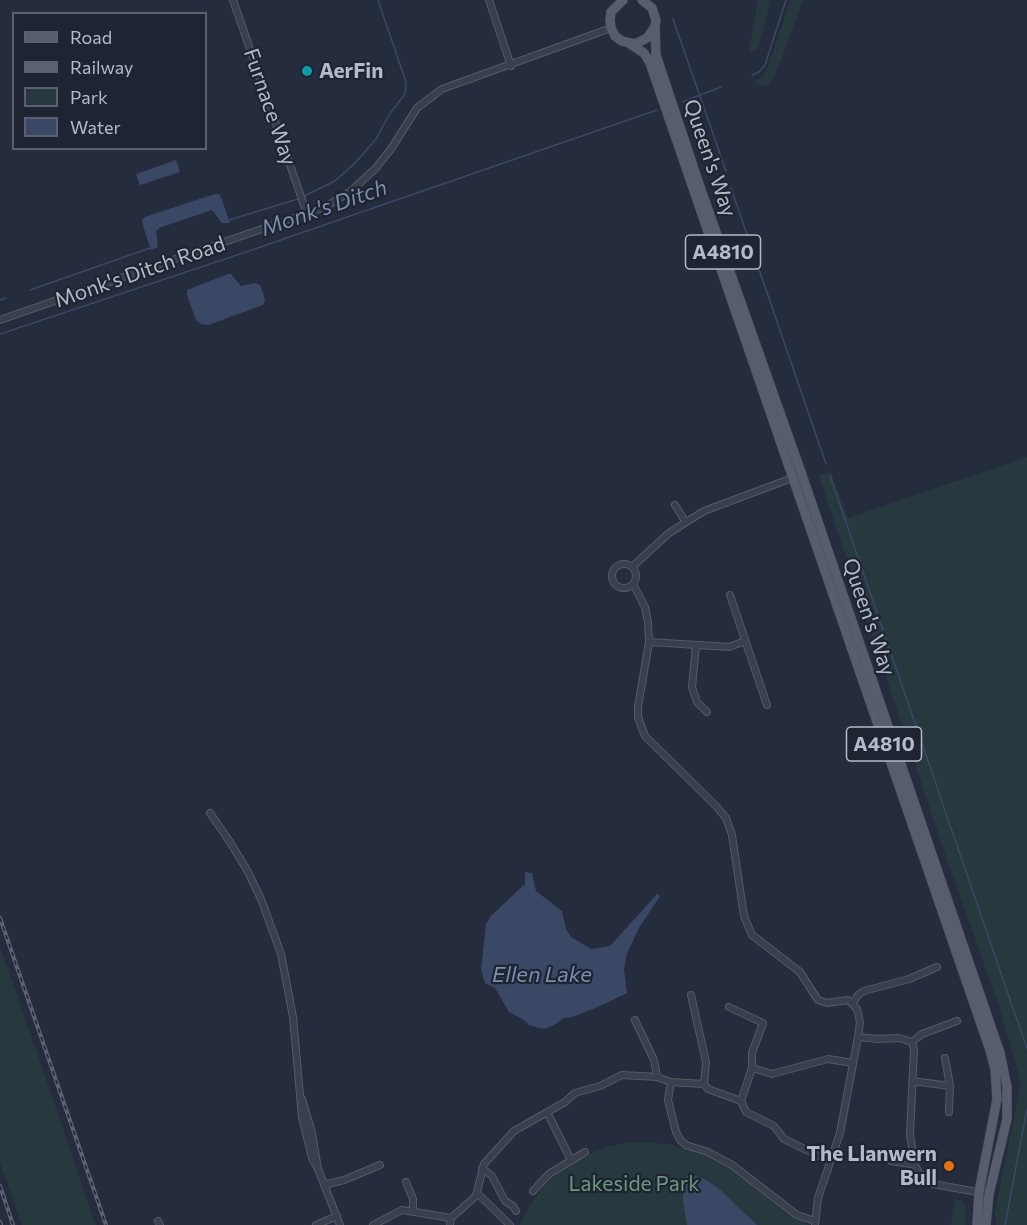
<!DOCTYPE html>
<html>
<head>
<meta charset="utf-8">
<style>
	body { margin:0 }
	#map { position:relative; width:1027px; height:1225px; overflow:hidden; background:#252c3d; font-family:Commissioner,sans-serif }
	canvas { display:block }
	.legend { position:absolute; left:12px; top:12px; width:195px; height:138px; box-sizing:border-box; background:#1e2432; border:2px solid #5a606e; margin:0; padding:8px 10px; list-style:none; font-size:18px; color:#b5bac8 }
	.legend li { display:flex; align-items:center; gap:12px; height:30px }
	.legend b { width:30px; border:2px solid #5a606e }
</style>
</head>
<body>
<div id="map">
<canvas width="1027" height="1225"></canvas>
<ul class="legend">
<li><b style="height:8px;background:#575d6d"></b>Road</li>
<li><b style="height:8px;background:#5b6274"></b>Railway</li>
<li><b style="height:16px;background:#27383e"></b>Park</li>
<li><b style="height:16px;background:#3b4865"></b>Water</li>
</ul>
</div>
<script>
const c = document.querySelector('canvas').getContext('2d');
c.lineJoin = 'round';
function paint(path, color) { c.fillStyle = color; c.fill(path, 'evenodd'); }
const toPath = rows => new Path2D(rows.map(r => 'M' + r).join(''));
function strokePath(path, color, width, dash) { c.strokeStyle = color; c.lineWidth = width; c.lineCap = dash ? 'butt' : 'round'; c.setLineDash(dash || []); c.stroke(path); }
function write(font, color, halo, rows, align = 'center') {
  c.font = font + ' Commissioner,sans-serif'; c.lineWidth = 4.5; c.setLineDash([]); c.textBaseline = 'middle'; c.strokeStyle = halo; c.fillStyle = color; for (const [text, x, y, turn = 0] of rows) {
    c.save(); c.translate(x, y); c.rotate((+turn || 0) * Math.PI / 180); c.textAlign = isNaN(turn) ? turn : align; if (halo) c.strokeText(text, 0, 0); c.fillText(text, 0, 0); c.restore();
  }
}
const green = toPath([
	[758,0,771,0,758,48,752,52,749,50],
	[791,0,803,0,775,76,766,86,758,85,754,81,761,78,765,73],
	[1027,457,1027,1225,996,1225,995,1212,1021,1083,1000,1009,950,868,819,475,831,472,848,518],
	[0,946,25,1018,96,1225,22,1225,0,1163],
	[631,1142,667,1144,705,1154,730,1167,808,1225,520,1225,529,1206,544,1186,560,1172,583,1157,606,1147],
	[955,1199,964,1202,966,1210,966,1225,951,1225]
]);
const water = toPath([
	[176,160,180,172,140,185,136,174],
	[215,194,219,194,221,197,230,223,222,223,212,210,159,228,156,231,158,247,151,250,143,226,142,220,145,217],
	[228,274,231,274,241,286,255,283,260,285,265,299,263,305,208,325,201,324,196,320,187,295,187,290],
	[525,872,532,873,536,891,562,911,566,929,571,937,591,949,610,946,657,894,660,896,639,928,627,953,624,969,627,993,600,1006,572,1017,564,1018,554,1025,544,1029,529,1025,524,1020,509,1012,495,988,485,983,481,970,486,924,491,916,525,884],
	[692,1175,706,1180,718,1188,757,1225,687,1225,683,1200,683,1184,687,1176]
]);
const stream = toPath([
	[673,19,726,171],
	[752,75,759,72,765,65,786,0],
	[682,102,721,87],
	[731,188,826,464],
	[302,197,335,181,354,164,376,139,389,115,405,94,406,82,378,0],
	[229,220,298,199],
	[30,290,150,248],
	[0,300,6,298],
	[0,334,246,252,657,110],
	[830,476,1027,1049],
	[1005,1225,1027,1109]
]);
const minor = toPath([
	[233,0,307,214],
	[489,0,511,66],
	[0,320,325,207,350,192,376,168,391,149,417,108,442,89,611,28],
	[675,505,685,521],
	'612 576a12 12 0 1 1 24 0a12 12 0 1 1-24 0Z',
	[632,567,669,533,704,511,795,477],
	[633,584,645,607,648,623,649,642,638,707,638,717,645,736,716,806,726,818,732,835,744,916,752,935,800,972,818,1000,827,1003,848,1000,857,1009,860,1022,858,1037,840,1133,818,1198,815,1225],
	[730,595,767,705],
	[649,642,729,647,745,641],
	[696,645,692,687,697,702,707,712],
	[210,813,230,842,248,872,261,899,281,954,293,1017,302,1117,312,1158,318,1169,312,1133,302,1099],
	[691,995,706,1062,704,1084],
	[853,1003,858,995,864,991,909,979,937,967],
	[729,1007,763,1023,752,1053,752,1068,741,1101],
	[635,1020,654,1060,657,1077],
	[858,1037,878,1039,899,1038,912,1042],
	[912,1042,914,1049,910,1135,915,1165,919,1173,933,1184,983,1193],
	[912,1042,922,1034,957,1021],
	[945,1058,950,1086,949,1112],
	[752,1068,772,1074,828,1059,853,1063],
	[912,1081,950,1086],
	[671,1082,668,1100,676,1132,681,1141,686,1145,708,1152,732,1165,797,1215,815,1221],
	[547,1112,571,1160],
	[891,1161,915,1165],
	[482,1168,492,1176,505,1201,513,1206,516,1211],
	[318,1169,340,1225],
	[406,1182,413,1199,413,1211],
	[324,1185,344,1180,380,1165],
	[533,1191,549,1174,585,1152],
	[477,1193,510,1225],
	[158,1221,160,1225],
	[316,1225,337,1216],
	[373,1225,402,1210,451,1218],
	[450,1225,451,1218,476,1196,484,1164,514,1131,565,1102,575,1093,600,1086,622,1075,657,1077,671,1082,704,1084,708,1089,741,1101,746,1112,774,1126,784,1139,829,1161]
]);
const primary = toPath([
	[623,0,611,12,610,20,611,28,615,36,622,41,635,44,647,38,655,27,656,20,652,8,642,0],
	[655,27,656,55,700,187,802,475,1000,1053,1007,1087,1007,1119,989,1194,986,1225],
	[630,44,644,53,650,63,990,1050,995,1069,997,1099,979,1192,977,1225]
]);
const rail = toPath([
	[0,918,106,1225],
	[0,1186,13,1225],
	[0,1222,1,1225]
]);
const markers = [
	[307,71,6,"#0f9aa8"],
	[949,1166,6,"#e8710a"]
];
const shields = [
	[723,252,75],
	[884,744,75]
];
const shieldNames = [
	["A4810",723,252],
	["A4810",884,744]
];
const poiNames = [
	["AerFin",319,71],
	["The Llanwern",937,1154,"right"],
	["Bull",937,1178,"right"]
];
const streetNames = [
	["Furnace Way",270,107,71],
	["Queen's Way",710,158,71],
	["Monk's Ditch Road",140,272,-19],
	["Queen's Way",869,617,71]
];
const parkNames = [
	["Lakeside Park",634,1184]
];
const waterNames = [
	["Monk's Ditch",324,208,-19],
	["Ellen Lake",542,975]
];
paint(green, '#27383e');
paint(water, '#3b4865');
strokePath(stream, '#3b4865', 1.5);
strokePath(minor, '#545a68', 8);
strokePath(primary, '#424856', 10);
strokePath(minor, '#393f4d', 6);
strokePath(primary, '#575d6d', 9);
strokePath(rail, '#5b6274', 4);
strokePath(rail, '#1e2432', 1.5, [4.5]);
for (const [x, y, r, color] of markers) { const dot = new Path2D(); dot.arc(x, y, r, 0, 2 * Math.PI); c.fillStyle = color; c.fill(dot); strokePath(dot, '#1e2432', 2); }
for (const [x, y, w] of shields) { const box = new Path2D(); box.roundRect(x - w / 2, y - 17, w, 34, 4.5); c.fillStyle = '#1e2432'; c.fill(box); strokePath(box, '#b5bac8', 1.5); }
write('bold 20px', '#b5bac8', null, shieldNames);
write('bold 21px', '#b5bac8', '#1e2432', poiNames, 'left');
write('21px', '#b5bac8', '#1e2432', streetNames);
write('21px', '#6d987c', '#1e2432', parkNames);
write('italic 22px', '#7d8dae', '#1e2432', waterNames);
</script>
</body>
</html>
